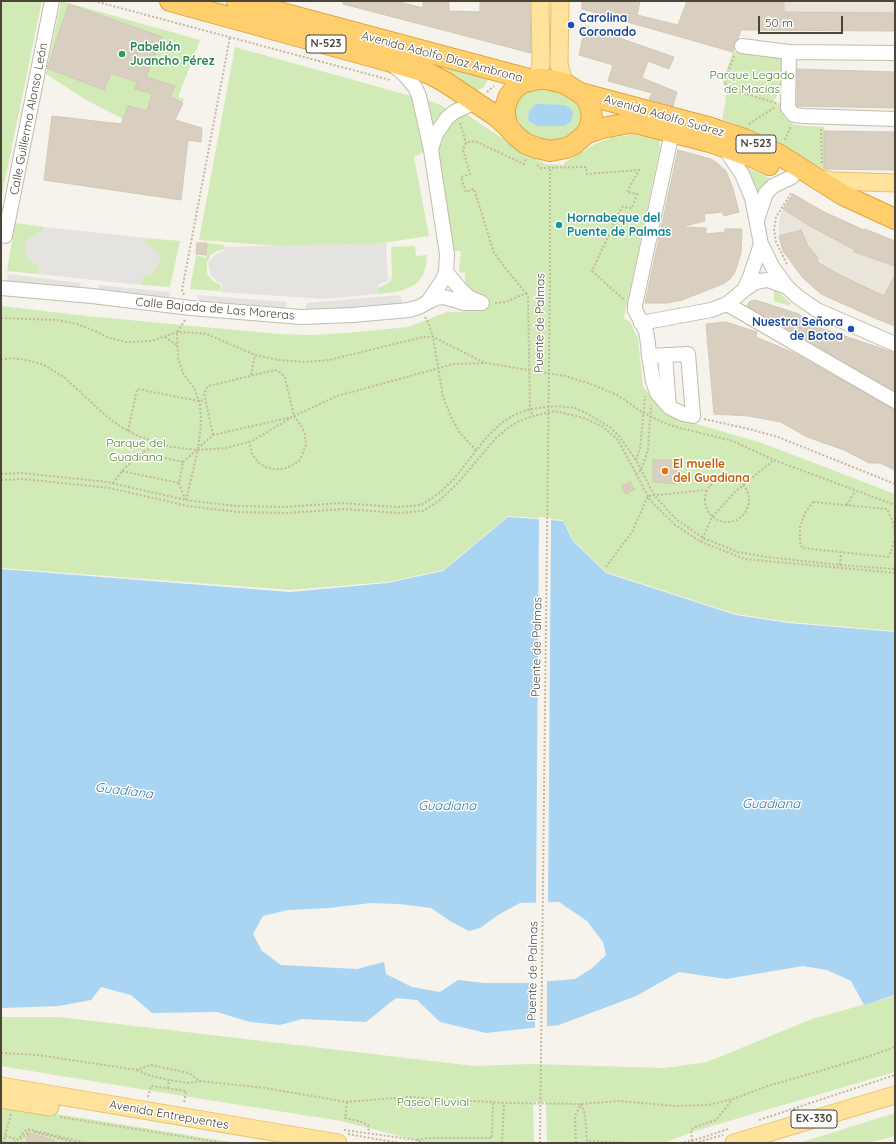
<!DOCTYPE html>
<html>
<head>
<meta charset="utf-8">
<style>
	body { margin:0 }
	#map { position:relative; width:896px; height:1144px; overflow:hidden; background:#f6f3ec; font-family:Quicksand,sans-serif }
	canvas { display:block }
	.frame { position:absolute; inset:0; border:2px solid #4b4439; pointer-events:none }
	.scale { position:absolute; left:758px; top:16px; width:85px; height:18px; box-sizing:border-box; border:2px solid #4b4439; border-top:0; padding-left:5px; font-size:12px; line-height:14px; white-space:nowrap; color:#4b4439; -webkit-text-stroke:3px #fff; paint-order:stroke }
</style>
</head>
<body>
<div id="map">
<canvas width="896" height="1144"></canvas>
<div class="frame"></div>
<div class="scale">50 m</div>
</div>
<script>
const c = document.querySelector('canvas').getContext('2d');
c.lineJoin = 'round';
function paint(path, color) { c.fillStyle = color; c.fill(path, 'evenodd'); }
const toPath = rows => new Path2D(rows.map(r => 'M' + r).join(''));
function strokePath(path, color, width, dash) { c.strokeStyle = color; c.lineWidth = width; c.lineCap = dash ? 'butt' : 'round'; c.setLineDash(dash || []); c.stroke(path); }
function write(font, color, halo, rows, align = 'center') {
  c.font = font + ' Quicksand,sans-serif'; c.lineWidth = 3; c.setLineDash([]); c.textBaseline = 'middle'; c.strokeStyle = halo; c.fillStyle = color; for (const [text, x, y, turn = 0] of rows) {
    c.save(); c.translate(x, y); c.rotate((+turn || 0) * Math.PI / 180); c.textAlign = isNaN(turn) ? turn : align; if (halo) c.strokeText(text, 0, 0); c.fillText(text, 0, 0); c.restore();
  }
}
const residential = toPath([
	[712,1,895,1,895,31,741,30,747,10],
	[793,194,824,212,863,230,865,229,895,241,895,326,877,319,821,294,803,278,783,251,779,236,779,220,783,209]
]);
const green = toPath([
	[1,1,42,1,1,199],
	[61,1,200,40,178,97,184,99,171,129,123,119,88,101,46,74],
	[194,1,217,1,490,76,484,87,473,93],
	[235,47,411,96,424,152,414,157,429,236,368,245,305,248,199,240],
	[733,52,784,55,781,89,773,102,780,103,781,112,786,119,794,125,824,127,824,169,787,148,761,134,722,119,726,99,723,80],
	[544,87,561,92,580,104,584,122,570,138,549,142,534,139,516,124,513,107,522,93],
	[425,99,443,106,447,110,442,114,430,128],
	[462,113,469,116,524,153,546,164,564,165,564,163,597,143,613,137,632,135,646,136,659,140,660,147,624,318,630,322,638,338,643,387,669,416,762,443,895,494,895,631,790,622,736,614,606,572,574,541,563,520,508,516,443,570,387,582,290,590,1,568,1,306,87,316,278,334,312,335,347,333,408,327,447,312,481,311,488,307,489,297,478,295,465,283,465,273,459,272,461,251,453,251,437,151,441,133],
	[743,165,773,180,756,193],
	[15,223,44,227,43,232,38,233,32,263,40,266,38,274,7,271],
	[146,238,180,241,170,287,141,285,143,277],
	[207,243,224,245,225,249,217,251,211,255,207,263,207,274,213,281,221,285,220,291,190,289,196,255,206,258],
	[415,246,416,256,427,255,426,265,423,275,416,284,406,289,396,292,378,294,378,288,390,282,392,277,391,247],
	[774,288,790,303,790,306,774,301],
	[895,996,895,1072,695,1131,664,1143,547,1143,546,1102,533,1102,534,1143,427,1143,341,1121,146,1090,1,1066,1,1017,59,1017,474,1066,532,1064,665,1068,707,1062,812,1019],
	[1,1105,101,1121,237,1143,1,1143],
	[895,1113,895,1136,867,1143,799,1143]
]);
const parking = toPath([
	[44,227,146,238,146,244,153,247,158,253,160,259,158,267,152,274,143,277,141,285,38,274,39,266,32,263,27,258,24,251,26,242,32,236,43,232],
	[386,243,388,281,378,285,378,294,324,299,221,292,222,284,215,280,210,274,208,263,215,255,224,251,225,247],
	[8,274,81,283,79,291,7,282],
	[99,285,170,292,169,300,98,293],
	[198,295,287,302,286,309,199,303],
	[400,295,402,304,355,309,306,310,306,303]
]);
const water = toPath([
	[536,104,565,105,571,109,573,112,572,119,570,122,565,126,537,126,530,122,528,120,529,111],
	[508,517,563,521,573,541,606,573,736,615,789,623,895,632,895,995,864,1005,851,981,827,970,803,966,726,979,679,972,636,996,559,1025,486,1033,440,1022,417,1000,396,998,366,1022,302,1019,280,1025,250,1022,217,1012,152,1013,131,995,101,987,91,1000,59,1006,1,1008,1,569,290,592,387,583,443,571],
	[559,902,587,921,603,942,606,955,591,969,575,979,527,983,484,983,458,980,440,992,412,987,386,974,384,962,357,969,281,965,262,951,253,934,263,916,288,910,329,908,371,903,399,904,431,908,450,921,469,931,480,928,498,915,520,903]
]);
const pier = toPath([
	[539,517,551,518,548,904,536,904],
	[547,979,547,1028,535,1029,535,981]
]);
const building = toPath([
	[344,1,396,1,423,8,423,1,449,1,449,11,480,12,480,1,530,1,531,53,343,4,344,1],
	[582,1,640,1,637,15,678,25,687,1,784,1,784,12,895,13,895,31,741,30,738,39,734,45,733,52,582,9,582,1],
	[69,4,162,37,146,77,175,86,170,97,183,103,175,120,202,128,201,142,188,140,181,200,44,180,52,116,121,124,128,106,147,111,152,94,135,89,137,82,111,73,104,90,47,68,69,4],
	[585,26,674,57,669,69,648,61,642,78,677,92,673,106,649,99,652,93,608,81,613,65,579,55,585,26],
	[797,69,895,72,895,108,797,106,797,69],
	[824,131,895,132,895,170,824,169,824,131],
	[678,150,711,159,717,163,726,171,733,189,739,212,724,216,722,212,704,214,705,221,681,227,706,228,706,234,725,232,725,229,742,229,741,253,735,272,730,279,723,284,682,300,667,303,645,303,678,150],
	[793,194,824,212,864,230,865,229,895,241,895,266,854,252,855,250,810,226,783,209,793,194],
	[801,230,808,246,818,258,817,262,840,275,884,296,895,275,895,326,877,319,821,294,803,278,783,251,779,236,801,230],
	[197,243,207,243,206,255,196,254,197,243],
	[755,300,799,314,809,324,895,353,895,391,747,306,749,302,755,300],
	[726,322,757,332,756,337,794,353,891,408,895,409,895,470,880,463,869,463,844,450,807,437,781,422,748,416,714,414,706,324,726,322],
	[653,460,677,460,677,484,653,482,653,460],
	[630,482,635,489,626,494,622,486,630,482],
	[28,1133,54,1140,54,1143,26,1143,28,1133]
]);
const path = toPath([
	[94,1,390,80],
	[734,56,725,80,726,88,776,103],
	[487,92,494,86],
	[460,123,466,143],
	[749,124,775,107],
	[821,129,822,163],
	[785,140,791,126],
	[537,165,541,168,586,167,587,174,639,170,627,192,637,194,632,208,622,207,592,271,624,300],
	[787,264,776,242,774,230,776,217,792,192],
	[550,279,550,166],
	[526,293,528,296,530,409,533,416],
	[184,295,182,290,230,37],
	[495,303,506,302,526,293,510,274,494,253,474,189,466,192,461,177,470,174,463,150,466,143,471,141,477,142,524,164,526,159],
	[425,317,429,324,433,337,443,397,452,419,460,433,476,450],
	[1,318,57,320,77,324,95,331,109,338,127,342,152,341,177,332,198,333,207,334,255,355,279,360,306,362,329,360,423,337,433,337,485,363],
	[185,320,177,332,178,359,183,373,194,388,200,404,201,423,198,450,186,500],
	[165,337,177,345],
	[1,360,11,358,26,360,42,364,64,377,105,415,121,427,138,436,155,442,171,447,198,450,226,448,252,441,294,416,337,396,454,364,486,363,565,376,591,384,617,395,642,412,662,422,676,427,733,441,774,460,895,505],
	[251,375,255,355],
	[704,419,749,429,778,437,895,484],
	[128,431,137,389,199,401,205,400],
	[213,435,204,393,208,386,275,370,281,373,285,378,294,416,302,427,305,435,306,444,303,453,299,461,291,466,283,469,274,469,265,467,258,462,252,454,249,442],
	[636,460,640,449,645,396],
	[183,462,213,435,292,417],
	[122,471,179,483,183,462,142,453],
	[1,474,21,473,107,482,186,500,236,506,285,507,341,503,398,507,421,505,438,494,454,479,486,438,500,424,514,415,530,409,557,406,575,408,588,414,611,428,619,436,636,460,654,495,676,519,703,538,738,552,767,557,840,565,895,569],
	[636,474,641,470,648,450,651,405],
	'705 500a22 22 0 1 1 44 0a22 22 0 1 1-44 0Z',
	[1,480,23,479,109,488,188,506,238,512,287,513,344,509,400,513,423,511,440,500,456,485,496,438,508,428,519,421,533,416,555,411,584,418,603,427,618,440,650,500,675,525,701,542,745,559,895,573],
	[113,483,122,471,133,460,145,451,159,444],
	[179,483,185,499],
	[813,502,887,509,893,522,895,538,891,552,888,557,802,548,800,542,800,527,805,513,813,502],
	[847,505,855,491],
	[701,542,712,517,736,491,774,460],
	[840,565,841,552],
	[606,567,632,532,648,496,706,490],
	[1,1053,38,1055,137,1070,151,1065,189,1073,200,1081,265,1088,347,1102,407,1097,504,1103,581,1104,619,1101,676,1106,708,1105,733,1099,768,1086,864,1058,895,1047],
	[137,1070,148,1075,169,1080,189,1083,200,1081],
	[168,1088,169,1080],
	[148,1097,151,1086,186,1091,184,1103],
	[347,1102,345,1118,359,1121,368,1125,369,1134],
	[581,1104,585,1114,587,1141,635,1143],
	[60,1117,223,1143],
	[759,1120,895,1075],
	[344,1130,417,1140,422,1143],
	[34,1132,78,1143],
	[348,1134,399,1143],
	[5,1136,19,1140,30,1131],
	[417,1140,428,1138,492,1138,493,1102],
	[692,1141,691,1130,695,1127,716,1120,732,1100],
	[3,1143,11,1114],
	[14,1143,27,1129,87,1143],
	[502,1143,504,1103],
	[576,1143,575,1116,581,1104],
	[680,1143,692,1141,728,1129],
	[695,1143,723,1135]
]);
const minor = toPath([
	[742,46,789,52,895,53],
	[789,52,788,108,794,115,804,116,895,119],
	[723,146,742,174,752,198,761,244,773,268,787,287,798,297,817,310,895,344],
	[431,149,436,134,447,118,454,112,467,106],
	[757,220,766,193,773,186,792,177],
	[5,236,52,1],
	[446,272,461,290,470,298,480,302],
	[1,288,92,296,191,308,301,317,353,315,409,310,419,307,428,302,442,281,446,272,447,254,431,150,419,96,415,87,404,74,393,65],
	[744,290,754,283,760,281,768,280,787,287],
	[428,302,436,298,444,297,464,303,482,303],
	[727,304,895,401],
	[641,323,711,310,727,304,744,290,750,277,761,244],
	[665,355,669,407],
	[649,356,688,354,693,416,683,414,669,407,657,393,653,381,649,356,648,344,646,331,635,310,635,305,672,132]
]);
const major = toPath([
	[560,1,559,64,564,83],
	[537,79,541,64,540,1],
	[818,178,833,181,895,183],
	[1,1086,338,1143],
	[1,1099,50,1107],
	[734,1143,895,1095]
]);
const highway = toPath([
	[170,1,388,61,428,73,445,82,496,116,508,127],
	[237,1,532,80],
	[537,79,546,79,564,83,580,93,587,99,590,107,592,117,590,126,587,133,573,145,566,148,550,151,537,148,526,144,516,136,508,127,505,117,505,107,509,96,515,88,522,83,537,79],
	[580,93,711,128,744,139,778,154,843,195,895,219],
	[587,133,602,128,629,123,640,124,710,142,755,158,769,165]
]);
const pathBridge = toPath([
	[540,1143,550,279]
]);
const markers = [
	[571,25,4,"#1a4fb4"],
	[122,54,4,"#2e9e5b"],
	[559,225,4,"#0f9aa8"],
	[851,329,4,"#1a4fb4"],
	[665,471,4,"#e8710a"]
];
const shields = [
	[326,44,40],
	[756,144,40],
	[814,1119,46]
];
const shieldNames = [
	["N-523",326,44],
	["N-523",756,144],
	["EX-330",814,1119]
];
const transitNames = [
	["Carolina",579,18],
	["Coronado",579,32],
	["Nuestra Señora",843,322,"right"],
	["de Botoa",843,336,"right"]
];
const leisureNames = [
	["Pabellón",130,47],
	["Juancho Pérez",130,61]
];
const streetNames = [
	["Avenida Adolfo Díaz Ambrona",442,57,15],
	["Avenida Adolfo Suárez",664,116,16],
	["Calle Guillermo Alonso León",29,119,-79],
	["Calle Bajada de Las Moreras",215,309,5],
	["Puente de Palmas",540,323,-89],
	["Puente de Palmas",537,647,-89],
	["Puente de Palmas",533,971,-89],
	["Avenida Entrepuentes",169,1115,10]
];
const parkNames = [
	["Parque Legado",752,75],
	["de Macías",752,89],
	["Parque del",136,443],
	["Guadiana",136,457],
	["Paseo Fluvial",433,1102]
];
const cultureNames = [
	["Hornabeque del",567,218],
	["Puente de Palmas",567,232]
];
const foodNames = [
	["El muelle",673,464],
	["del Guadiana",673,478]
];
const waterNames = [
	["Guadiana",124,791,7],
	["Guadiana",771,804],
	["Guadiana",447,806]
];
paint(residential, '#eae5da');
paint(green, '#d2eab5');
paint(parking, '#e5e3e0');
paint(water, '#a9d4f2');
paint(pier, '#f6f3ec');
paint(building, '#d8cfc1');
strokePath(building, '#d3c7b4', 1);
strokePath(minor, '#c2bbae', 16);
strokePath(major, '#e6c16a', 19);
strokePath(highway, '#e0a43c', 22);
strokePath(path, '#c4b79f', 2, [2, 2]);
strokePath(minor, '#fff', 14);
strokePath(major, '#ffe39c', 17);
strokePath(highway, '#ffcf6e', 20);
strokePath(pathBridge, '#c4b79f', 2, [2, 2]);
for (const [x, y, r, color] of markers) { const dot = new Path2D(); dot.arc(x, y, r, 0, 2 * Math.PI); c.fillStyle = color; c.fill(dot); strokePath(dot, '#fff', 1.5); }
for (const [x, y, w] of shields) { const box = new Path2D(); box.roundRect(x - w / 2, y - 9, w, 18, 3); c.fillStyle = '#fff'; c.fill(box); strokePath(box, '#4b4439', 1); }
write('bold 11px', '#4b4439', null, shieldNames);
write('bold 12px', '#164399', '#fff', transitNames, 'left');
write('bold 12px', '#27864d', '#fff', leisureNames, 'left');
write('12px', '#4b4439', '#fff', streetNames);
write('12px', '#4a7f2a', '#fff', parkNames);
write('bold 12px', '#0d838f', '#fff', cultureNames, 'left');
write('bold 12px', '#c56008', '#fff', foodNames, 'left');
write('italic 13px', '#2e7ab2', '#fff', waterNames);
</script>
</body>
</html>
